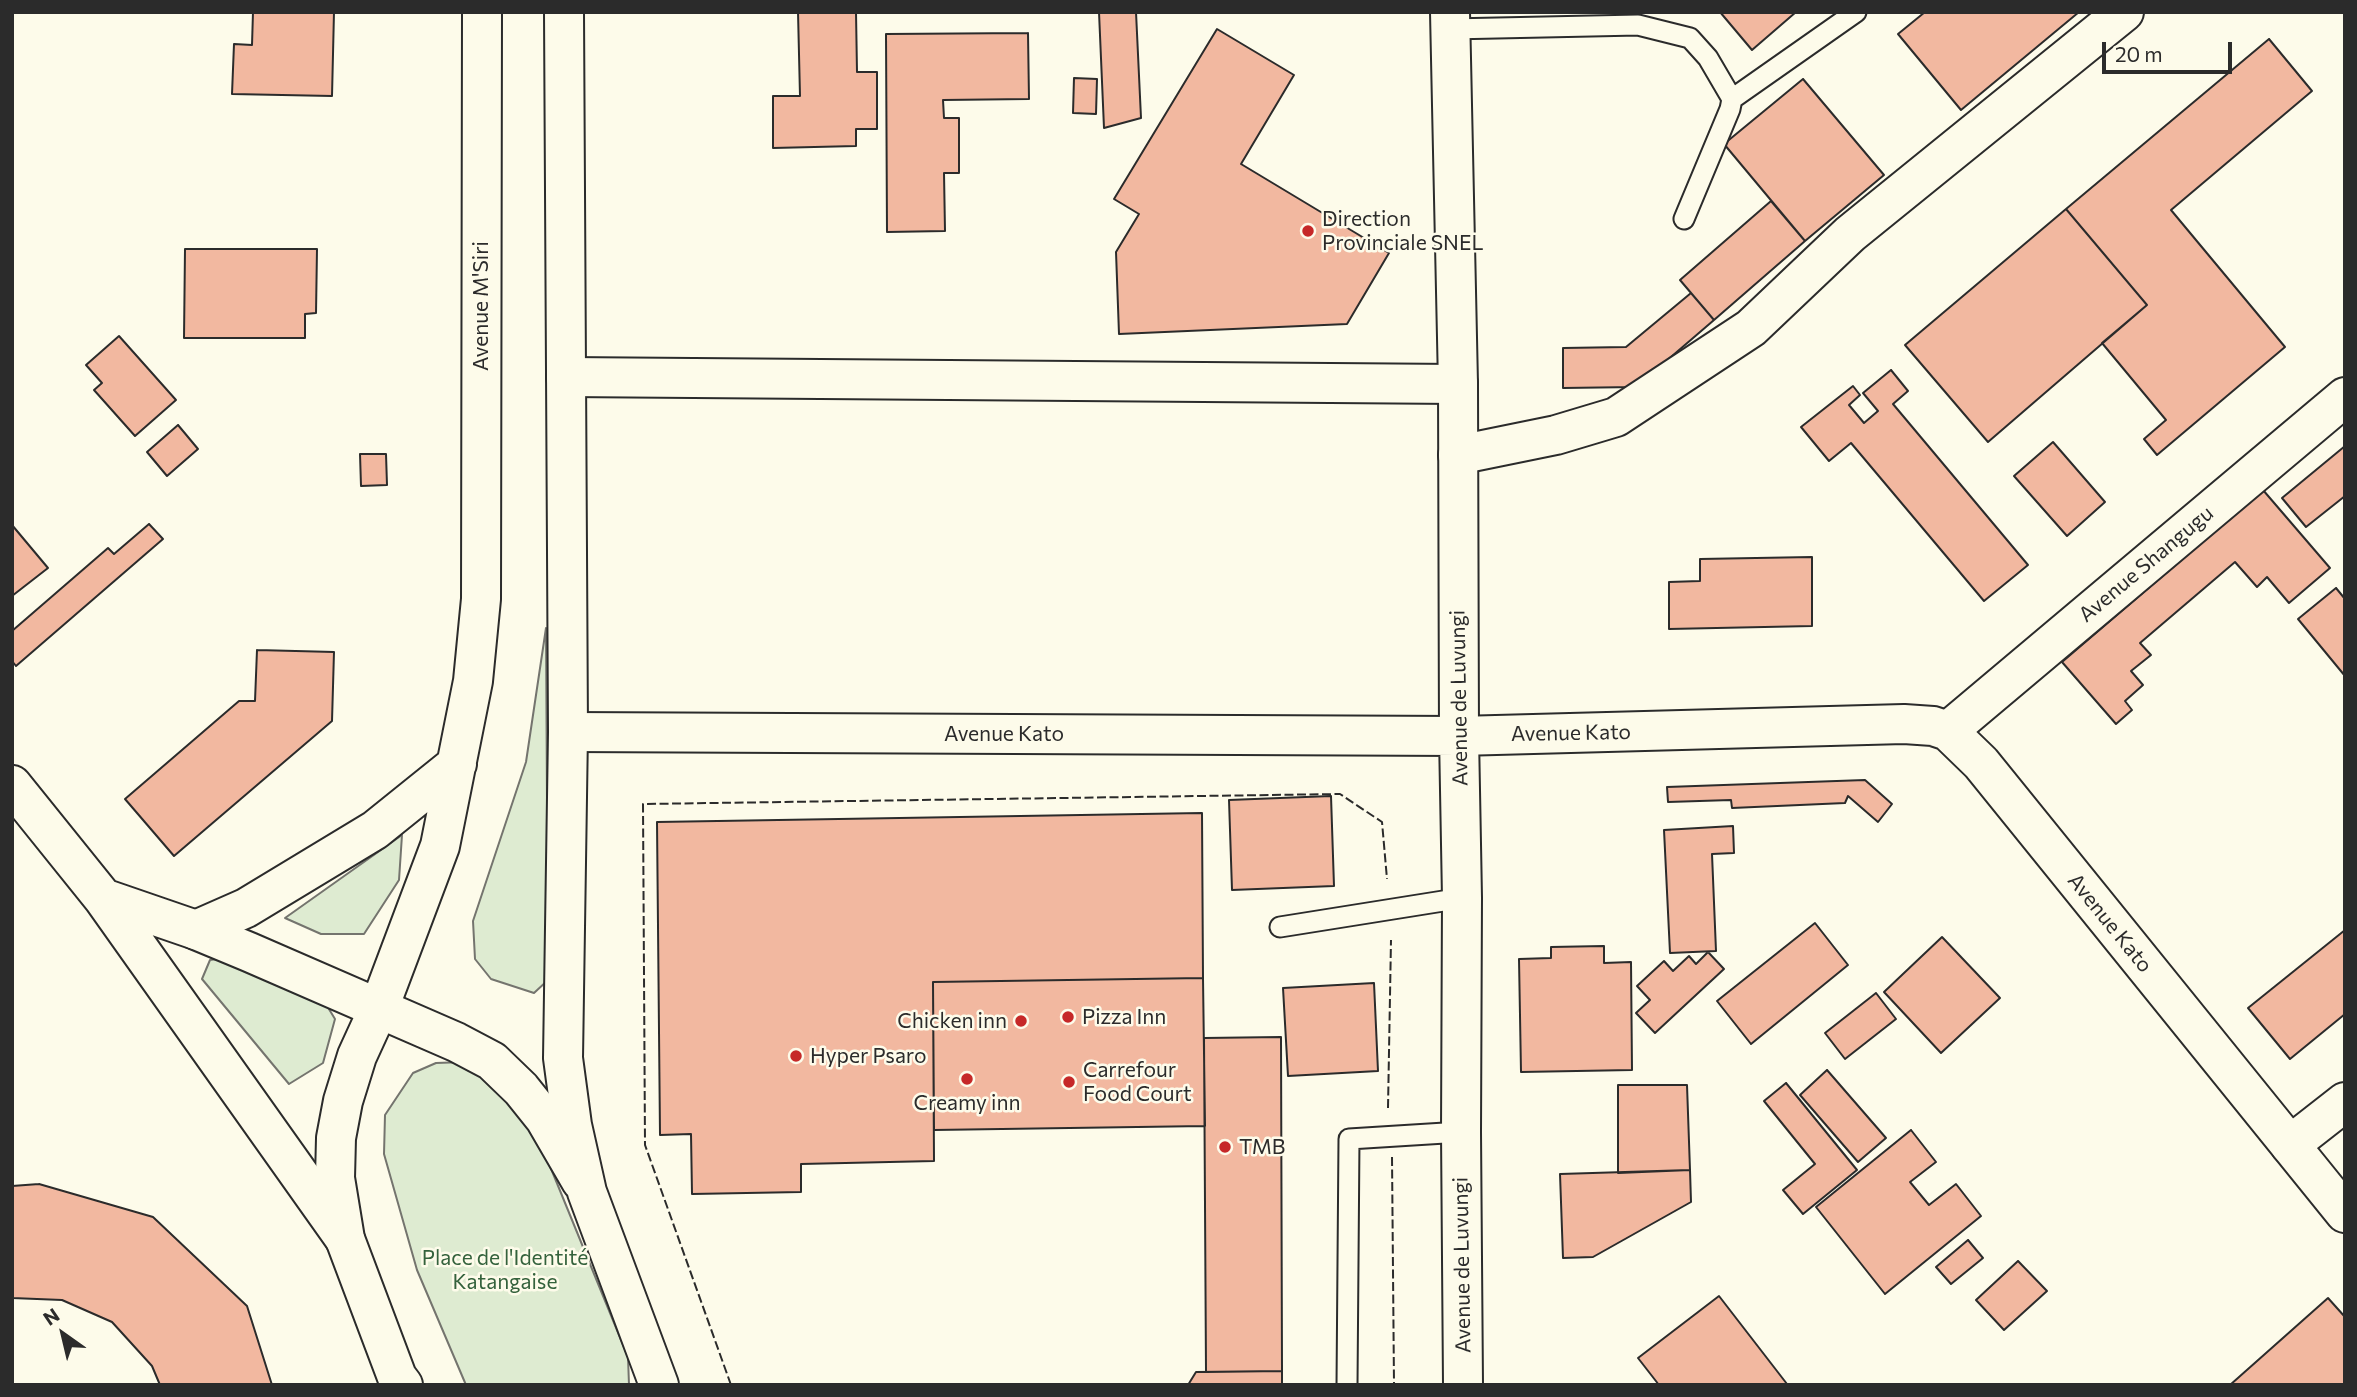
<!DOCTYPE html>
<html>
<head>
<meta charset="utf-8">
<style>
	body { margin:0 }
	#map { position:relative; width:2357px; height:1397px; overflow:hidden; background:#fdfbea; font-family:Commissioner,sans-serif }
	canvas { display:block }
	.frame { position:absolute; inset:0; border:14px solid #2b2b2b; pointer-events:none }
	.north { position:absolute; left:28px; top:1299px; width:70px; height:70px; -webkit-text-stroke:5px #fdfbea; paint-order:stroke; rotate:326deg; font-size:19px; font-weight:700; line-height:28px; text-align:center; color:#2b2b2b }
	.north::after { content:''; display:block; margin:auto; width:24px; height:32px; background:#2b2b2b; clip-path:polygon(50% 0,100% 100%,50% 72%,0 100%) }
	.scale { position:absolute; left:2102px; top:42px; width:130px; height:32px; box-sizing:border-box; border:4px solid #2b2b2b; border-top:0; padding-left:9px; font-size:21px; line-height:24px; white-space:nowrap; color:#2b2b2b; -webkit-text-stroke:5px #fdfbea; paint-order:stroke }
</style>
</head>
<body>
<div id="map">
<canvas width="2357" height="1397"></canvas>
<div class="frame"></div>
<div class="north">N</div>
<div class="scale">20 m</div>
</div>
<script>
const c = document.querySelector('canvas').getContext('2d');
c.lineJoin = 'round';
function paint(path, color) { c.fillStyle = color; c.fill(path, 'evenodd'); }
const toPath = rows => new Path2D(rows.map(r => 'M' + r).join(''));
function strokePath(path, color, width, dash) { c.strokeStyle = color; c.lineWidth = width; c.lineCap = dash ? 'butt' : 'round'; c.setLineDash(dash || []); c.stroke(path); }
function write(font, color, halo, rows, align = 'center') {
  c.font = font + ' Commissioner,sans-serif'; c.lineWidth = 5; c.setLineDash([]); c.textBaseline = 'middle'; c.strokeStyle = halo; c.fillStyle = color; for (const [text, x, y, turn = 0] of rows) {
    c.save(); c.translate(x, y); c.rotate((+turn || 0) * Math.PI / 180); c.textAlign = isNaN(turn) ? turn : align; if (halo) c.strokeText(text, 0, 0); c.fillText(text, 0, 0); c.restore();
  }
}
const green = toPath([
	[546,628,548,980,534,993,491,979,475,959,473,921,526,762,546,628],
	[402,835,399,880,364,934,321,934,285,918,402,835],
	[224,958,321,996,335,1019,323,1063,289,1084,202,979,210,960,224,958],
	[465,1062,525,1105,628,1357,629,1385,466,1385,417,1270,384,1154,385,1115,413,1073,436,1063,465,1062]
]);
const building = toPath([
	[253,12,334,12,332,96,232,94,234,44,252,45,253,12],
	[798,12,856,12,857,72,877,72,877,129,856,129,856,146,773,148,773,96,800,96,798,12],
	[1099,12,1136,12,1141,118,1104,128,1099,12],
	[1720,12,1796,12,1752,50,1720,12],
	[1925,12,2079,12,1961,110,1898,34,1925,12],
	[1217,29,1294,75,1241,164,1389,253,1347,324,1119,334,1116,252,1139,214,1114,199,1217,29],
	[1028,33,1029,99,943,100,944,118,959,118,959,173,944,173,945,231,887,232,886,34,1028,33],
	[2269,39,2312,91,2171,210,2285,347,2157,455,2144,439,2166,420,2102,343,2147,305,2066,209,2269,39],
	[1074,78,1097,79,1096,114,1073,113,1074,78],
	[1803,79,1884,175,1805,241,1724,144,1803,79],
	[1771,201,1805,241,1714,320,1680,280,1771,201],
	[2066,209,2147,305,1988,442,1905,345,2066,209],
	[185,249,317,249,316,313,305,314,305,338,184,338,185,249],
	[1691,293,1714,320,1636,387,1563,388,1563,348,1626,347,1691,293],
	[119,336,176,400,135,436,94,390,102,383,86,365,119,336],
	[1891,370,1908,391,1893,404,2028,565,1984,601,1851,443,1829,461,1801,427,1853,386,1860,395,1849,405,1864,423,1878,411,1863,393,1891,370],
	[178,425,198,449,167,476,147,452,178,425],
	[2053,442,2105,502,2067,536,2014,476,2053,442],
	[2345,446,2345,496,2306,527,2282,498,2345,446],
	[360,454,386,454,387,485,361,486,360,454],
	[2263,490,2330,568,2289,603,2267,577,2257,587,2235,562,2140,643,2151,655,2131,671,2143,685,2125,701,2132,710,2116,724,2062,662,2263,490],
	[149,524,163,539,16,666,12,661,12,631,108,548,114,554,149,524],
	[12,525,48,568,12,596,12,525],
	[1812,557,1812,626,1669,629,1669,582,1700,581,1700,559,1812,557],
	[2336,588,2345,599,2345,676,2298,619,2336,588],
	[257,650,334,652,332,721,174,856,125,799,239,701,255,701,257,650],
	[1865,780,1892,804,1878,822,1848,796,1845,803,1732,808,1731,800,1668,802,1667,787,1865,780],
	[1331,796,1334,886,1232,890,1229,800,1331,796],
	[1202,813,1203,978,933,982,934,1161,801,1164,801,1192,692,1194,691,1134,660,1135,657,822,1202,813],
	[1733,826,1734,853,1712,854,1716,951,1670,953,1664,830,1733,826],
	[1815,923,1848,965,1751,1044,1717,1001,1815,923],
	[2345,930,2345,1014,2290,1059,2248,1008,2345,930],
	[1942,937,2000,998,1941,1053,1884,992,1942,937],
	[1604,946,1604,963,1631,962,1632,1070,1521,1072,1519,959,1551,958,1551,947,1604,946],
	[1708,952,1724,969,1655,1033,1636,1013,1650,1000,1637,986,1664,961,1673,971,1689,956,1696,964,1708,952],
	[1203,978,1205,1126,934,1130,933,982,1203,978],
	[1374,983,1378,1071,1288,1076,1283,988,1374,983],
	[1876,993,1896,1019,1845,1059,1825,1033,1876,993],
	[1281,1037,1282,1371,1206,1372,1204,1038,1281,1037],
	[1827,1070,1886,1138,1858,1162,1800,1095,1827,1070],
	[1786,1083,1857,1170,1803,1214,1783,1190,1815,1164,1764,1101,1786,1083],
	[1618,1085,1687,1085,1690,1170,1618,1173,1618,1085],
	[1911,1130,1936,1162,1910,1182,1929,1205,1956,1184,1981,1216,1885,1294,1816,1207,1911,1130],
	[1690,1170,1691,1202,1593,1257,1563,1258,1560,1174,1690,1170],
	[39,1184,153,1217,247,1306,272,1385,160,1385,152,1366,112,1322,62,1300,12,1298,12,1186,39,1184],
	[1968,1240,1983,1258,1951,1284,1936,1267,1968,1240],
	[2018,1261,2047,1291,2004,1330,1976,1300,2018,1261],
	[1719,1296,1787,1384,1786,1385,1659,1385,1638,1358,1719,1296],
	[2328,1298,2345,1317,2345,1385,2230,1385,2328,1298],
	[1282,1371,1282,1385,1188,1385,1196,1372,1282,1371]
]);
const lane = toPath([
	[1450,29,1638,25,1690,38,1708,58,1732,99,1730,109,1684,219],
	[1732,99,1856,12],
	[1280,927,1462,898],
	[1347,1385,1349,1139,1461,1132]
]);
const street = toPath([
	[566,377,1458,384],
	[1458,455,1556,435,1616,417,1751,328,1850,234,2124,12],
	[1948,731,2345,397],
	[2290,1145,2345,1102]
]);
const secondary = toPath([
	[1450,12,1458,384,1459,736,1462,898,1461,1132,1463,1385],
	[568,732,1459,736,1904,724,1933,726,1948,731,1981,763,2345,1213],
	[12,785,103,898,345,1239],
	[103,898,196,930,249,952,456,1042,492,1061,521,1089,545,1119,581,1181]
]);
const highway = toPath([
	[564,12,568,732,563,1058,572,1125,587,1192,659,1385],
	[196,930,246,908,375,830,457,764],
	[403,1385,397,1377,345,1239,335,1178,336,1138,343,1101,357,1056,379,1008,440,846,473,681,481,599,482,12]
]);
const fence = toPath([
	[1388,1108,1391,940],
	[1392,1157,1394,1385],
	[731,1385,645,1145,643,804,1340,794,1382,822,1387,879]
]);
const markers = [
	[1308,231,7,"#c62828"],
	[1068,1017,7,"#c62828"],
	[1021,1021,7,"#c62828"],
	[796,1056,7,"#c62828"],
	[967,1079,7,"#c62828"],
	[1069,1082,7,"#c62828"],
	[1225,1147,7,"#c62828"]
];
const poiNames = [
	["Direction",1322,219],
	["Provinciale SNEL",1322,243],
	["Pizza Inn",1082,1017],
	["Chicken inn",1007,1021,"right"],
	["Hyper Psaro",810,1056],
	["Carrefour",1083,1070],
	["Food Court",1083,1094],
	["Creamy inn",967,1103,"center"],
	["TMB",1239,1147]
];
const streetNames = [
	["Avenue M'Siri",481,306,-90],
	["Avenue Shangugu",2146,564,-40],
	["Avenue de Luvungi",1459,698,-91],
	["Avenue Kato",1571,733,-1],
	["Avenue Kato",1004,734],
	["Avenue Kato",2110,923,51],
	["Avenue de Luvungi",1462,1265,-91]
];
const parkNames = [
	["Place de l'Identité",505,1258],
	["Katangaise",505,1282]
];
paint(green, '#deebd1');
strokePath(green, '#74746e', 2);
paint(building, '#f2b8a0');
strokePath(building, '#2b2b2b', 2);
strokePath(lane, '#2b2b2b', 23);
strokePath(street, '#2b2b2b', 42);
strokePath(secondary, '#2b2b2b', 42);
strokePath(highway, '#2b2b2b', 42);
strokePath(lane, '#fdfbea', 19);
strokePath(street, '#fdfbea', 38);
strokePath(secondary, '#fdfbea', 38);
strokePath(highway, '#fdfbea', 38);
strokePath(fence, '#2b2b2b', 2, [9, 3.5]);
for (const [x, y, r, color] of markers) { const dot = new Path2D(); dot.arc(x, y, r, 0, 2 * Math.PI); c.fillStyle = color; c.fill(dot); strokePath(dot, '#fdfbea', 2.5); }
write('21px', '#2b2b2b', '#fdfbea', poiNames, 'left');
write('21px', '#2b2b2b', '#fdfbea', streetNames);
write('21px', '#34623c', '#fdfbea', parkNames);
</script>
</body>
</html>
